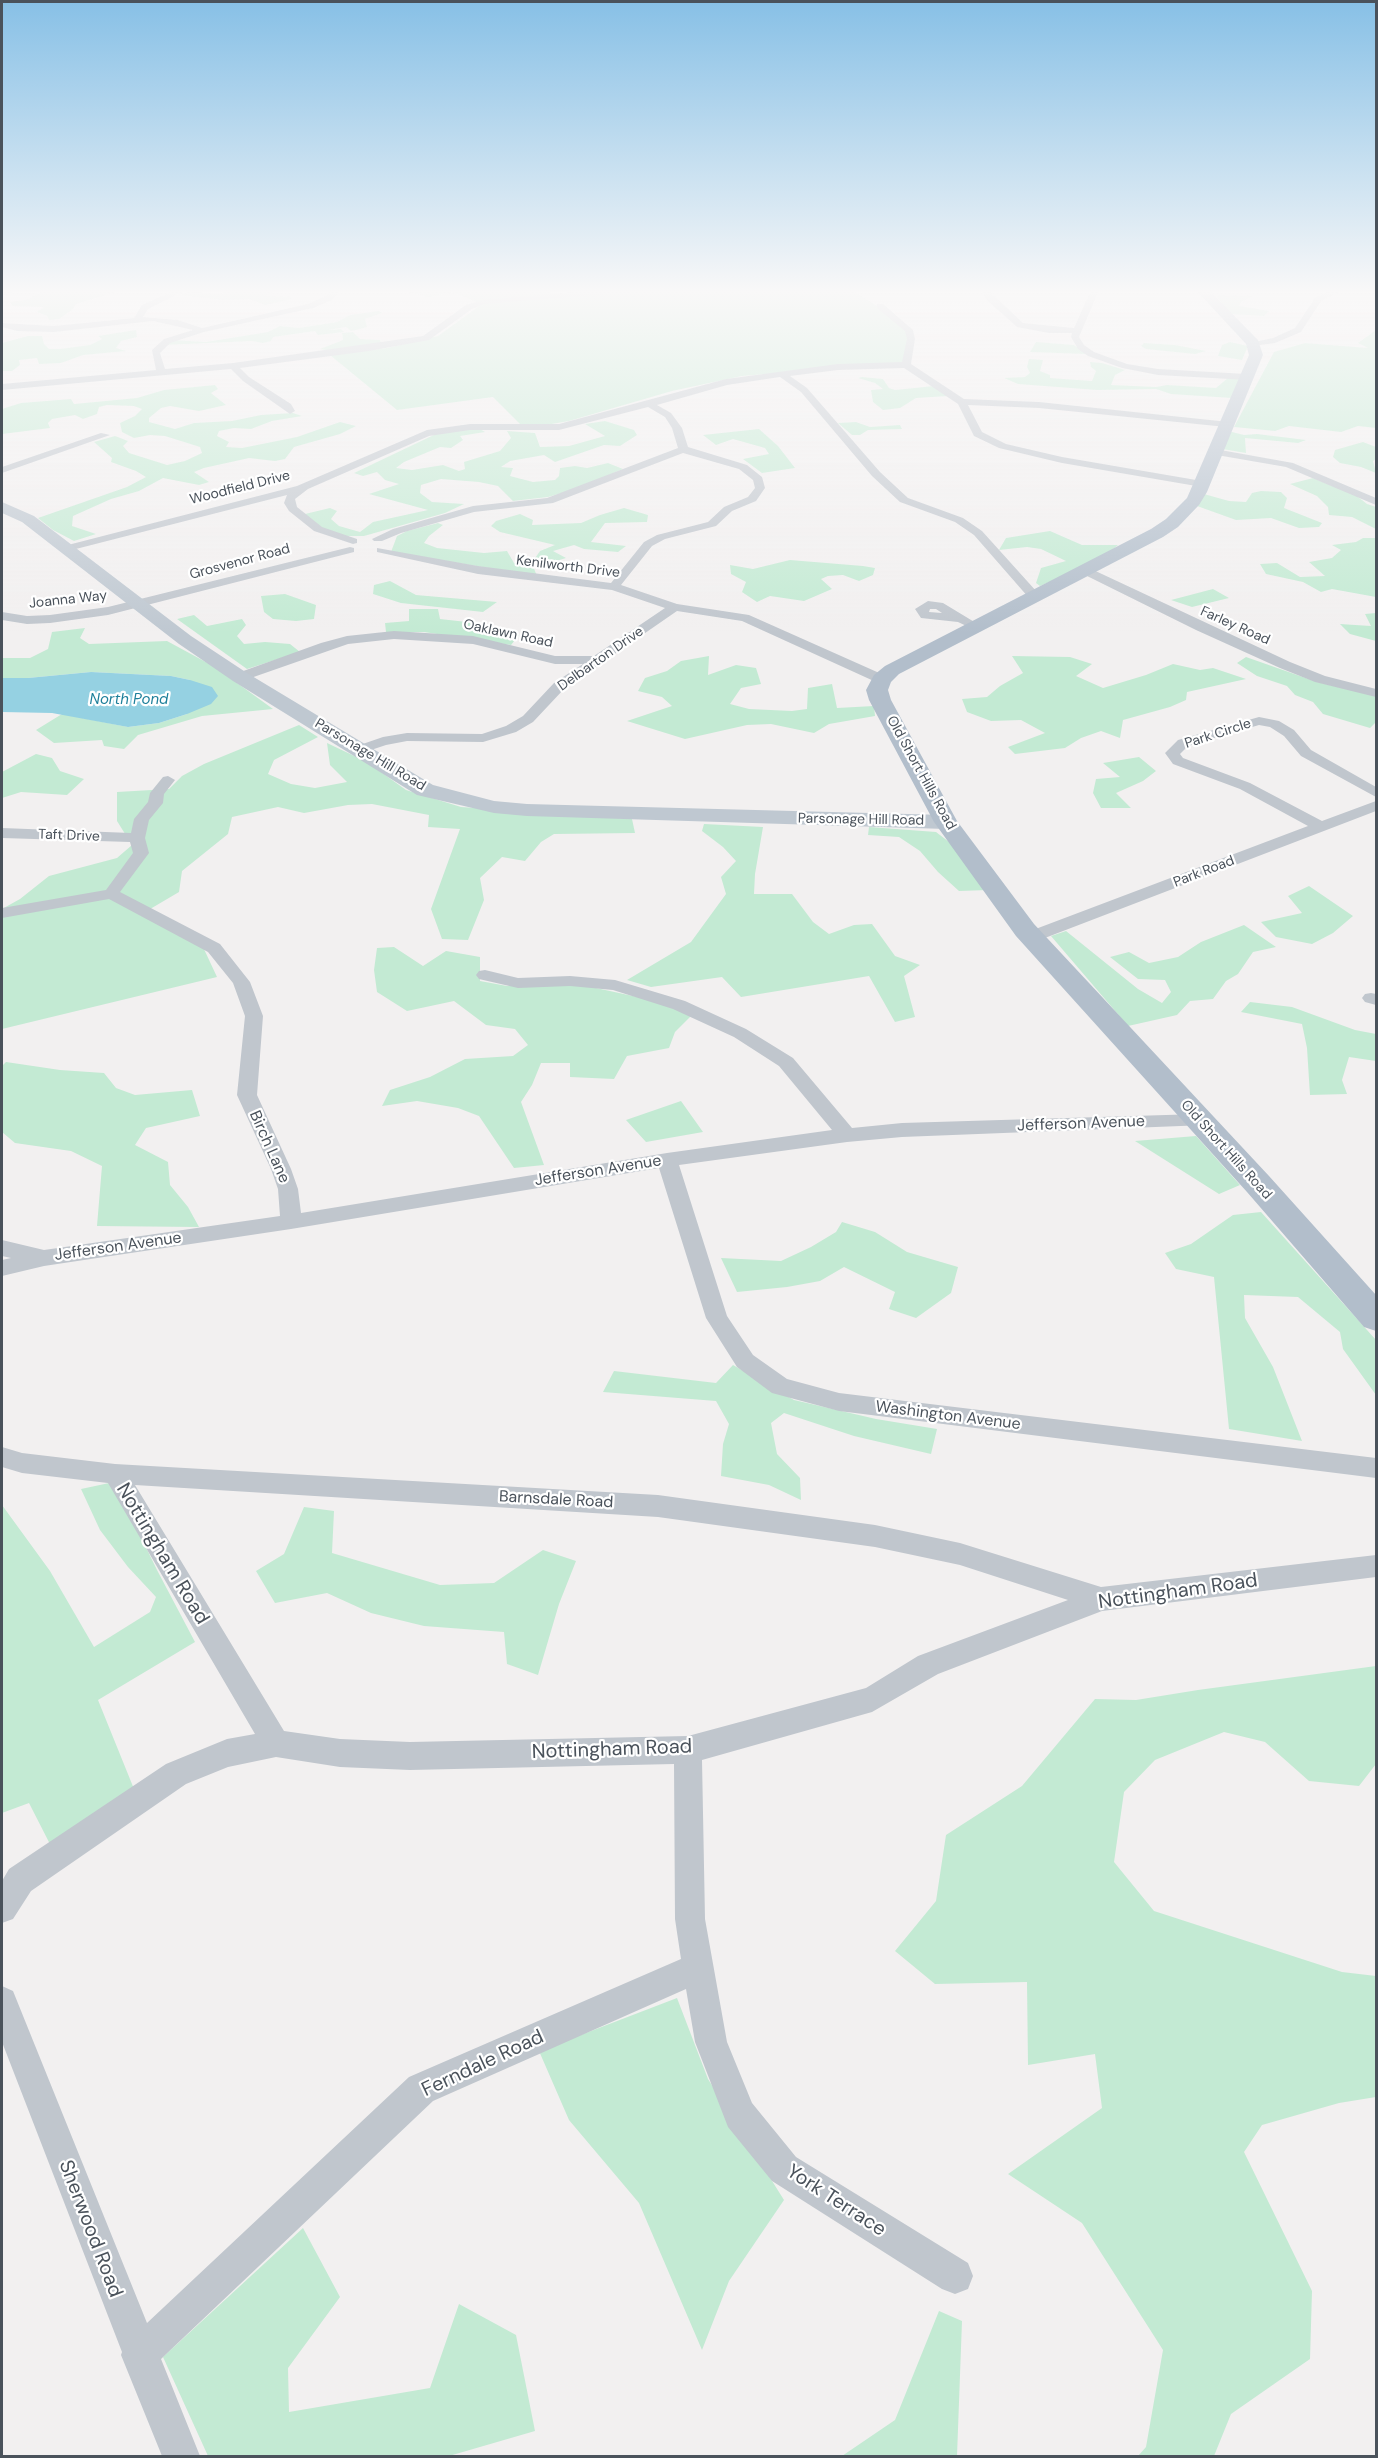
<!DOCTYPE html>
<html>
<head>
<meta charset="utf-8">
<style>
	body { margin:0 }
	#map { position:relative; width:1378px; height:2458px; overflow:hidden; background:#f2f0f0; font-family:"DM Sans",sans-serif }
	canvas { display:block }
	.frame { position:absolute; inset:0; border:3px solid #4a525b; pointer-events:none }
</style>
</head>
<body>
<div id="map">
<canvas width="1378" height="2458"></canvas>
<div class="frame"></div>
</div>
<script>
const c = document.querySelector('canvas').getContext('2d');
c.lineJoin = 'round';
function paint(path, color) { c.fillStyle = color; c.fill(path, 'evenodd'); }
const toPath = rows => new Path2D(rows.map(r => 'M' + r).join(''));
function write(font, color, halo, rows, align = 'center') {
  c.font = font + ' "DM Sans",sans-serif'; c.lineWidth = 4.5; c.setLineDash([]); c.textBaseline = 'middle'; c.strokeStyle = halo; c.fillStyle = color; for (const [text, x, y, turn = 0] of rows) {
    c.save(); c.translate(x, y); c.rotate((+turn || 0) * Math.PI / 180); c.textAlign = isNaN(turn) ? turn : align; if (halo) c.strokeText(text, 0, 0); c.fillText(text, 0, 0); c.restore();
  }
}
const green = toPath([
	[45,290,113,290,115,292,76,304,73,309,59,319,49,320,47,316,37,312,44,307,13,306,10,302,26,300],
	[225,290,251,292,253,290,276,290,266,296,291,297,291,299,265,305,250,299,223,300,181,295,189,292,222,294],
	[400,290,548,290,552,296,632,290,852,290,902,322,912,343,902,366,849,367,742,376,672,391,569,421,546,425,521,425,493,397,397,410,330,355,387,348,438,336,482,304,452,292,429,297],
	[1219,295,1253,296,1241,302,1239,306,1269,311,1264,316,1231,314,1217,297],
	[379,311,382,313,365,319,367,327,360,329,351,331,346,327,328,330,341,329,344,332,318,335,315,331,273,337,271,341,263,343,252,341,164,345,173,340,206,342,268,332,280,326,299,328,337,322,350,315],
	[136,330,137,337,121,341,116,348,126,351,83,355,61,363,39,364,37,358,19,360,20,365,12,371,2,371,2,343,28,336,42,336,44,344,49,349,60,349,90,345,102,339,98,336],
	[1376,330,1376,428,1358,426,1341,432,1289,426,1275,431,1234,427,1274,352,1305,343,1368,348,1358,343],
	[353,332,360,339,380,340,381,343,332,351,320,349,343,340,342,333],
	[1036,342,1074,345,1087,354,1030,352],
	[1230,342,1248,346,1242,360,1218,356,1222,345],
	[1144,343,1175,345,1206,351,1195,354,1146,349,1141,346],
	[1029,359,1043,360,1040,371,1050,375,1050,378,1092,381,1096,371,1091,367,1090,362,1102,363,1125,370,1115,375,1111,385,1156,387,1167,385,1216,388,1229,377,1243,378,1232,398,1171,394,1156,389,1097,390,1018,384,1004,378,1025,377,1030,373,1027,367],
	[862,377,883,379,889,388,895,390,934,386,948,396,916,398,900,408,883,410,873,402,871,390,883,389,875,383,858,378],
	[215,385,218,389,211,393,226,405,199,411,170,406,161,408,149,418,149,422,175,429,194,423,232,421,261,415,293,413,302,416,272,421,251,429,234,428,219,431,217,436,229,442,226,447,242,448,297,437,340,422,356,426,340,434,294,447,285,459,275,461,249,458,204,468,194,472,209,482,199,485,163,478,139,491,111,499,73,516,72,526,96,534,74,541,53,530,38,518,127,487,146,477,136,471,111,462,112,458,94,442,115,436,128,441,123,446,129,453,167,465,185,461,202,453,200,447,165,436,150,435,134,438,122,432,120,423,135,416,142,409,134,406,107,405,99,407,97,414,83,419,75,415,52,419,48,423,50,428,2,434,2,409,21,403,71,399,74,404,137,398,164,390],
	[605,421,634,430,637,435,620,446,604,445,555,462,544,455,510,461,501,467,513,468,510,476,533,482,555,480,559,476,560,468,575,466,587,468,608,463,623,469,576,489,548,497,513,501,498,486,479,482,441,479,421,485,420,493,432,502,464,504,445,513,364,536,341,536,316,525,305,514,330,508,337,511,331,519,339,526,360,532,373,522,428,510,369,494,399,484,385,480,377,472,363,476,354,473,438,433,478,428,485,432,460,436,463,440,451,448,440,447,404,462,396,468,412,470,443,465,459,471,465,469,464,462,500,451,511,438,507,431,535,433,540,447,569,446,605,436,585,424],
	[856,422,870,427,900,425,902,429,868,430,860,435,852,435,838,423],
	[759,429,778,446,795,468,762,473,743,459,769,454,765,448,733,439,716,445,703,435],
	[1228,431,1244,435,1257,434,1306,440,1298,443,1245,438,1246,453,1222,449],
	[1363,442,1376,447,1376,459,1373,461,1376,473,1361,467,1340,463,1333,457,1335,450],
	[1313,478,1357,496,1367,504,1376,507,1376,529,1352,517,1329,515,1328,507,1317,496,1290,484],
	[1261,491,1281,492,1287,498,1284,508,1322,523,1319,527,1299,528,1271,518,1236,520,1197,506,1204,494,1229,501,1246,502,1252,493],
	[624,508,648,515,647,522,605,523,591,542,626,546,618,552,584,549,574,545,553,551,566,558,546,564,533,561,540,551,555,545,500,532,491,526,496,521,520,514,533,520,532,525,581,523,600,515],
	[438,523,443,525,429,536,424,543,437,548,484,553,507,551,514,563,533,566,537,576,391,552,397,536,407,531],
	[1050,531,1082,545,1118,545,1101,560,1040,586,1036,583,1041,568,1066,561,1041,549,1027,547,999,550,1006,538],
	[1363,538,1376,538,1376,597,1332,589,1321,592,1303,582,1266,574,1260,564,1277,563,1300,577,1325,576,1309,562,1332,558,1341,550,1332,545,1356,542],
	[790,560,863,566,875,568,873,575,859,581,843,575,828,576,821,579,832,589,804,601,770,596,757,602,742,592,746,582,731,574,730,565,753,569],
	[390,581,416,595,497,602,483,612,401,603,373,594,374,585],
	[1213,589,1229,598,1192,607,1171,600],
	[285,594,316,605,314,619,296,621,273,619,264,612,261,596],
	[409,609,438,609,440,619,467,622,519,635,511,645,424,632,386,632,385,623,409,621],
	[1376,613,1376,641,1350,634,1340,624,1371,626,1365,614],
	[194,615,207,626,242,619,246,625,237,636,244,644,265,642,290,644,300,652,247,669,177,619],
	[85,628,80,638,89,644,167,641,215,667,273,709,202,716,138,735,124,749,104,746,102,740,54,743,36,730,62,714,128,727,159,723,187,714,190,680,171,676,91,672,28,678,2,678,2,658,30,658,48,649,52,632],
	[709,656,708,675,736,665,756,668,761,684,741,688,730,704,749,709,792,711,807,709,808,688,832,684,837,708,874,706,875,716,829,724,814,733,771,724,747,725,685,739,627,721,672,706,662,697,638,691,645,678,667,671,681,661],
	[1012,656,1070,657,1092,664,1076,676,1103,688,1146,675,1173,664,1200,670,1213,668,1246,679,1187,692,1186,700,1170,707,1123,720,1120,738,1101,731,1081,738,1065,748,1015,754,1008,747,1045,733,1021,720,991,721,967,712,962,699,987,697,1000,686,1023,673],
	[1246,657,1317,682,1376,696,1376,722,1370,728,1323,714,1313,702,1295,695,1287,686,1257,676,1237,663],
	[299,725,318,737,274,760,268,774,291,784,315,788,347,782,330,765,327,743,367,762,406,790,461,807,632,819,635,833,554,834,541,842,525,861,502,857,480,878,484,900,468,940,442,939,431,909,460,829,428,827,429,815,372,804,348,805,304,813,278,807,232,817,228,834,182,871,179,892,140,915,203,947,217,977,2,1029,2,909,20,899,49,876,117,858,132,845,117,821,117,792,169,789,182,776,204,764],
	[36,754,52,758,60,771,84,779,67,795,21,792,2,798,2,772],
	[1139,757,1156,771,1143,781,1116,793,1131,808,1101,808,1093,793,1096,779,1120,777,1103,763],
	[704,824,763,827,755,874,754,894,792,894,813,922,829,934,854,925,872,924,895,956,920,965,904,976,915,1017,895,1022,869,976,741,997,722,977,651,987,627,980,691,942,726,894,721,877,736,861,723,847,702,831],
	[869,827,936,832,953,845,988,890,959,891,938,872,920,851,899,837,868,835],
	[1309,886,1353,916,1333,933,1312,944,1276,937,1261,922,1302,913,1288,896],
	[1244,925,1276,947,1253,952,1238,974,1226,981,1213,999,1190,1001,1177,1015,1128,1026,1051,936,1066,931,1138,989,1162,1003,1171,992,1165,980,1138,979,1110,957,1129,952,1149,963,1178,957,1201,942],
	[394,947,423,966,446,951,480,957,480,981,507,986,573,983,642,998,693,1014,675,1032,669,1048,627,1056,614,1079,570,1077,570,1063,541,1063,532,1085,521,1102,544,1165,514,1168,479,1116,458,1108,417,1101,382,1106,390,1090,430,1077,465,1059,513,1056,528,1045,515,1029,486,1025,454,1001,407,1011,377,992,374,970,377,948],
	[1250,1002,1292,1007,1355,1030,1376,1034,1376,1061,1349,1057,1342,1080,1347,1094,1310,1095,1307,1048,1302,1024,1241,1012],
	[6,1062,60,1070,104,1073,116,1088,135,1095,192,1090,200,1116,146,1128,135,1145,168,1162,170,1185,188,1207,199,1227,97,1226,102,1166,71,1151,15,1143,2,1132,2,1066],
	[681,1101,703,1132,646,1142,626,1120],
	[1196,1136,1240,1185,1219,1194,1135,1141],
	[1261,1212,1376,1340,1376,1395,1343,1349,1340,1332,1298,1297,1244,1295,1245,1318,1273,1367,1302,1441,1229,1429,1214,1277,1176,1269,1165,1253,1191,1244,1233,1215],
	[842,1222,875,1232,907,1252,958,1267,951,1293,916,1318,889,1309,895,1292,844,1267,820,1281,787,1287,737,1292,721,1258,781,1261,811,1247,836,1232],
	[733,1365,794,1400,876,1419,937,1429,931,1454,854,1436,784,1413,771,1423,777,1454,800,1478,801,1500,769,1485,721,1476,723,1444,729,1424,716,1401,603,1392,614,1371,716,1383],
	[114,1482,157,1570,195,1642,98,1700,134,1789,54,1852,29,1803,2,1813,2,1505,50,1571,94,1647,150,1612,156,1597,128,1567,100,1530,81,1489],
	[304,1507,334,1511,332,1553,440,1585,494,1583,543,1550,576,1561,559,1604,538,1675,507,1664,504,1632,424,1626,371,1613,327,1593,275,1603,256,1571,284,1554],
	[1376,1666,1376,1764,1359,1786,1309,1781,1265,1742,1224,1732,1155,1760,1124,1792,1114,1862,1154,1911,1342,1972,1376,1976,1376,2097,1339,2103,1262,2125,1244,2152,1312,2291,1310,2359,1231,2414,1214,2456,1138,2456,1146,2447,1163,2350,1082,2223,1008,2174,1102,2108,1095,2054,1028,2065,1027,1982,935,1984,895,1951,936,1901,946,1835,1022,1786,1095,1699,1136,1700,1198,1690],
	[677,1998,708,2079,784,2200,729,2281,702,2350,639,2203,569,2120,539,2051],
	[303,2228,340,2297,288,2368,289,2412,430,2388,459,2304,516,2335,535,2431,449,2456,208,2456,163,2357],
	[939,2311,962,2321,957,2456,842,2456,895,2420]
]);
const water = toPath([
	[91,672,171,676,190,680,212,687,218,696,211,704,187,714,159,723,128,727,52,713,2,712,2,678,28,678]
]);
const street = toPath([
	[6,290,18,290,2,296,2,292,6,290],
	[175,290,186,290,148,309,143,317,178,320,202,328,308,304,326,296,332,290,340,290,332,300,313,308,204,332,170,343,160,353,165,369,233,363,423,336,466,305,483,300,599,290,633,290,629,292,484,304,472,309,429,340,369,351,240,368,249,377,291,404,295,411,290,414,243,381,231,369,2,390,2,384,156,370,152,350,164,339,193,330,153,321,54,332,17,331,2,327,2,323,54,326,134,318,142,305,175,290],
	[980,290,988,290,1023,323,1074,328,1091,290,1099,290,1079,337,1084,345,1094,352,1127,364,1158,369,1247,374,1252,377,1247,380,1158,375,1122,368,1088,356,1078,349,1071,337,1072,333,1049,333,1017,327,988,301,980,290],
	[1186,290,1205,290,1206,291,1202,293,1186,290],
	[1332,290,1342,290,1321,301,1301,332,1275,343,1253,346,1249,343,1273,338,1295,328,1315,298,1332,290],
	[877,304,883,304,913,330,915,339,911,364,964,399,1039,402,1229,422,1231,424,1226,427,1039,408,968,405,982,432,1006,444,1062,457,1202,481,1207,484,1202,487,1062,463,999,448,974,436,958,404,904,368,838,370,790,376,807,388,880,472,908,498,963,518,982,531,1037,592,1037,598,1033,599,1029,598,974,535,955,522,900,502,872,476,801,392,780,377,727,385,657,405,671,413,682,428,688,447,747,465,762,477,765,488,756,501,732,511,716,526,665,539,652,546,621,585,677,604,749,615,886,676,888,679,886,682,876,682,742,621,677,611,564,689,533,722,516,732,483,742,407,741,386,745,359,754,352,750,354,747,383,737,407,733,482,734,506,726,523,716,554,683,583,664,555,664,473,644,394,639,348,644,245,680,235,680,233,677,235,674,321,643,347,636,394,631,473,636,555,656,594,656,665,608,612,590,478,574,377,552,377,548,478,566,611,583,644,542,657,535,708,522,724,507,748,497,755,488,753,480,739,469,683,453,553,503,474,512,401,533,382,541,374,541,372,539,393,529,473,506,547,498,678,448,672,428,665,417,648,407,559,430,470,430,429,436,308,489,295,499,297,507,322,527,357,539,357,543,353,544,314,531,289,511,284,503,287,495,68,551,62,548,64,546,297,486,427,430,470,424,559,424,726,379,838,364,902,362,907,339,905,331,877,308,877,304],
	[101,433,110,435,2,473,2,467,101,433],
	[1215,449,1293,463,1376,498,1376,505,1286,467,1211,454,1210,452,1215,449],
	[350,547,354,548,354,552,108,615,50,623,27,624,2,620,2,612,27,616,50,615,108,607,350,547],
	[1087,567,1290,662,1325,676,1376,689,1376,697,1315,682,1280,668,1196,630,1083,574,1083,568,1087,567],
	[928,601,943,603,981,626,975,630,958,622,921,618,915,609,928,601],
	[930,609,936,609,942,613,929,612,930,609],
	[1259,717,1279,721,1294,730,1311,750,1376,787,1376,797,1301,756,1284,736,1270,727,1259,725,1188,746,1180,754,1183,758,1250,783,1322,821,1376,801,1376,811,1037,941,1025,941,1023,937,1025,933,1308,826,1240,789,1173,764,1165,753,1178,740,1259,717],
	[168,776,175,780,164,794,163,803,149,820,145,838,149,853,120,892,220,944,250,982,263,1016,257,1095,291,1169,298,1189,301,1213,667,1153,832,1130,779,1066,734,1037,673,1009,613,990,570,986,518,988,479,979,476,975,479,971,485,970,518,978,570,976,615,980,685,1001,746,1029,793,1058,852,1128,902,1123,1199,1114,1206,1115,1209,1120,1206,1125,902,1137,847,1142,679,1165,727,1316,753,1355,787,1379,839,1393,1376,1458,1376,1478,839,1411,772,1393,737,1367,706,1318,659,1168,291,1229,44,1266,2,1276,2,1260,11,1258,2,1256,2,1240,44,1250,280,1216,278,1189,271,1169,237,1095,245,1016,233,983,208,952,109,899,2,918,2,908,106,890,133,853,130,842,2,838,2,828,131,833,134,819,148,802,150,793,163,777,168,776],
	[1371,993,1376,994,1376,1005,1365,1002,1362,998,1365,994,1371,993],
	[2,1447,22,1453,115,1464,658,1495,875,1525,960,1543,1101,1587,1376,1555,1376,1577,1102,1611,938,1674,872,1712,702,1760,705,1919,727,2042,752,2103,796,2157,968,2263,973,2276,968,2289,955,2294,942,2289,772,2181,728,2127,695,2042,686,1989,433,2101,161,2359,200,2456,162,2456,121,2355,122,2352,2,2042,2,1986,13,1991,147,2323,409,2077,681,1959,675,1919,674,1764,410,1770,340,1767,276,1757,228,1767,186,1784,31,1891,13,1919,2,1923,2,1881,9,1869,166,1764,227,1739,255,1734,108,1483,22,1473,2,1467,2,1447],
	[135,1485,658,1517,875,1547,960,1565,1068,1600,918,1656,866,1688,688,1736,410,1742,340,1739,284,1731,135,1485]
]);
const secondary = toPath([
	[2,502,34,516,191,636,247,673,433,785,494,801,527,804,946,815,954,817,957,822,954,827,946,829,527,816,494,813,417,795,233,681,179,644,22,522,2,513,2,502]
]);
const primary = toPath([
	[1196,290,1209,290,1258,340,1263,355,1207,492,1199,505,1178,527,1163,537,899,674,891,682,888,690,891,700,957,821,1034,924,1269,1176,1376,1295,1376,1331,1364,1327,1247,1192,1016,936,934,822,869,700,866,690,874,675,885,666,1151,529,1166,519,1187,498,1249,355,1246,344,1196,290]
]);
const farStreetnames = [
	["Woodfield Drive",240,488,-14],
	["Grosvenor Road",240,562,-15],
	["Kenilworth Drive",568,567,7],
	["Joanna Way",68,600,-6],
	["Farley Road",1235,626,24],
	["Oaklawn Road",508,634,12],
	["Delbarton Drive",601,659,-35],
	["Park Circle",1218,734,-18],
	["Parsonage Hill Road",370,755,31],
	["Old Short Hills Road",921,773,61],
	["Parsonage Hill Road",861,820,1],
	["Taft Drive",69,836,2],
	["Park Road",1204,872,-21],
	["Old Short Hills Road",1226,1150,48]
];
const farWaternames = [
	["North Pond",129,700]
];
const streetNames = [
	["Jefferson Avenue",1081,1124,-2],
	["Birch Lane",269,1147,66],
	["Jefferson Avenue",598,1171,-9],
	["Jefferson Avenue",118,1247,-8],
	["Washington Avenue",948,1416,7],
	["Barnsdale Road",556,1500,3]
];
const nearStreetnames = [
	["Nottingham Road",162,1554,59],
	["Nottingham Road",1178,1592,-8],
	["Nottingham Road",612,1750,-2],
	["Ferndale Road",483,2064,-25],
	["York Terrace",836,2201,33],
	["Sherwood Road",90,2229,69]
];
paint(green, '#c3ead3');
paint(water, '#95d1e2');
paint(street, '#c0c6cd');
paint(secondary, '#bfc8d1');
paint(primary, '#b2becb');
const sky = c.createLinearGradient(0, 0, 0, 634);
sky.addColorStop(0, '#87c0e6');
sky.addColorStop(0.46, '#f9f8f8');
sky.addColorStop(1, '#f9f8f800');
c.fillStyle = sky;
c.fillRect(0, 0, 1378, 634);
write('14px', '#4a525b', '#fff', farStreetnames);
write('italic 15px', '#1d7f9a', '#fff', farWaternames);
write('16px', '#4a525b', '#fff', streetNames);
write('20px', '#4a525b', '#fff', nearStreetnames);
</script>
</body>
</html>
